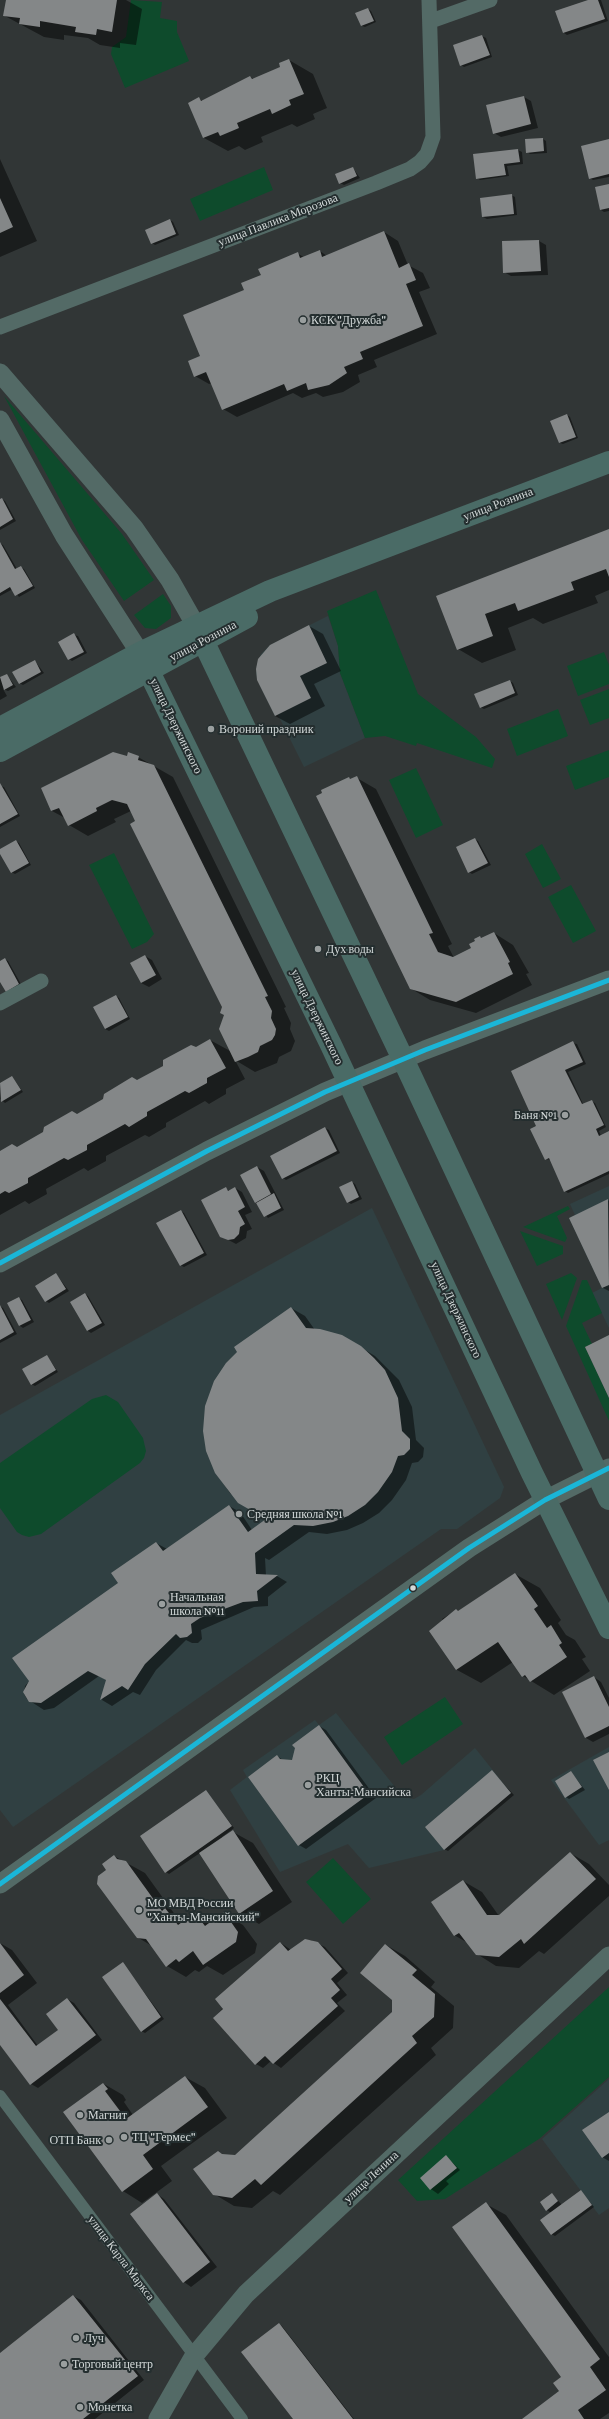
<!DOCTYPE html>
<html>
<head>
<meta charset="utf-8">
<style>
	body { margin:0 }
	canvas { display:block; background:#313636 }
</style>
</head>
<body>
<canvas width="609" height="2419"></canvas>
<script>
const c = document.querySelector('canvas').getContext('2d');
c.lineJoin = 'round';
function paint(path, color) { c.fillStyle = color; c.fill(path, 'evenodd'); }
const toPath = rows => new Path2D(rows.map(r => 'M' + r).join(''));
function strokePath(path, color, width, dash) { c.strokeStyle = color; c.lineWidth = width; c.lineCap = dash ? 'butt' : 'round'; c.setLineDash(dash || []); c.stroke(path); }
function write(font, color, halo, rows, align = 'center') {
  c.font = font + ' "Crimson Pro",serif'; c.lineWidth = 4; c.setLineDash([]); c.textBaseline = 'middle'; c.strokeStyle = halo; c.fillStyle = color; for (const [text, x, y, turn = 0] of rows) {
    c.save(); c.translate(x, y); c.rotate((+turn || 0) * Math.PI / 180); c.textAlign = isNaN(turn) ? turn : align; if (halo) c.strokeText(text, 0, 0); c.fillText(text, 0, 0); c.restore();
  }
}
const built = toPath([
	[328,616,338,646,340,673,365,738,304,767,278,715,275,716,260,686,256,674,257,664,261,654,270,645],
	[609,1186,609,1328,592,1293,602,1288,569,1218,575,1215,570,1204],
	[372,1208,504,1487,500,1498,457,1529,441,1529,13,1827,0,1810,0,1415],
	[336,1713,403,1797,414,1799,421,1795,475,1748,511,1793,444,1850,369,1868,348,1844,280,1872,230,1790,247,1777,243,1770,315,1720,319,1725],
	[609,1747,609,1840,599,1845,551,1780],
	[609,2079,609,2208,599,2215,542,2139]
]);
const green = toPath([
	[131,0,162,2,160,18,177,21,177,32,189,61,125,88,111,54,112,47,126,37],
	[264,167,273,190,200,221,190,199],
	[4,396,122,534,154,580,124,601,82,540],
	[376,590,418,694,476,737,495,759,492,768,417,743,416,746,385,736,365,738,340,673,338,646,327,611],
	[163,594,171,606,171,618,156,629,145,628,134,615],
	[604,652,609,665,609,684,578,696,567,666],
	[609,689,609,718,590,725,580,700],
	[558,709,568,736,517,756,507,729],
	[609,750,609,777,575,790,566,766],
	[416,768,443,825,416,838,389,780],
	[542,844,561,879,543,888,525,854],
	[114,853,154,934,147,942,132,949,89,865],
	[571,885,596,931,573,943,548,897],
	[568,1206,570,1209,557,1216,567,1238,565,1242,523,1227],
	[520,1231,563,1246,563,1254,537,1266],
	[571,1273,577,1278,562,1320,546,1284],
	[582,1280,587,1280,602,1313,582,1323,592,1344,585,1347,609,1398,609,1421,566,1326],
	[106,1395,118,1402,143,1438,146,1451,144,1458,140,1463,41,1534,29,1537,22,1535,17,1532,0,1508,0,1463,92,1399],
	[445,1697,463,1724,402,1765,384,1737],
	[333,1858,371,1899,343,1924,306,1882],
	[609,1987,609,2077,539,2139,445,2199,417,2201,398,2180]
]);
const shadow = toPath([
	[7,0,126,0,142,9,136,45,120,43,120,48,100,45,88,38,64,35,64,40,44,37,5,16],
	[591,0,601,0,608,21,567,35,564,33,557,12],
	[368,9,371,11,376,22,365,27,362,26],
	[482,36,486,38,492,57,464,67,461,65],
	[289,60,313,74,327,108,313,114,315,119,297,127,292,124,261,137,263,142,245,150,239,146,228,151,204,138,199,99,203,101,250,77,254,79,281,67],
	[524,97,531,101,538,128,501,137,494,133],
	[543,139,546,141,547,153,530,154,527,152],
	[609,140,609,177,593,180,590,178],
	[518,150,522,152,523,164,507,166,509,176,480,180,477,178,474,155],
	[0,159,37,241,0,257],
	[353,168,360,178,344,185,340,183],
	[609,185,609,211,604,212,601,210],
	[511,195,515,197,517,215,487,219,483,217],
	[170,220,173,222,179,235,155,245,152,243],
	[384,232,398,241,408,265,423,273,430,288,419,292,437,334,374,360,377,367,358,375,360,382,343,392,323,397,316,393,302,398,293,393,237,417,223,409,212,383,209,384,195,376,201,356,245,290,262,275,297,253,305,258,320,251,327,256],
	[539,241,546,245,548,275,511,276,504,272],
	[567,415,570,417,578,438,563,444,560,443],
	[2,499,5,501,16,521,0,530,0,500],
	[609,531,609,590,595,596,598,603,543,624,533,618,508,628,516,650,482,663,458,649,437,596],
	[0,543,3,545,17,569,21,567,24,569,35,588,19,597,13,589,0,596],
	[309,626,323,634,341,671,314,684,325,706,290,724,275,716],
	[74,635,78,636,87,653,72,661,69,659],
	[35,661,44,673,23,685,19,683],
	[7,675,16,687,8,691,3,689,7,696,0,700,0,678],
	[510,681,513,683,518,695,484,709,480,707],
	[138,757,173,777,286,1007,284,1008,291,1023,290,1029,295,1041,291,1051,279,1057,277,1063,255,1072,235,1060,245,1079,226,1089,226,1094,209,1104,205,1101,166,1123,166,1127,149,1137,145,1135,106,1156,106,1161,88,1171,84,1168,46,1189,47,1194,29,1204,25,1201,0,1215,0,1152,17,1148,210,1040,232,1052,223,1006,131,811,114,819,116,822,88,836,69,825,65,818,52,811,42,789,128,758],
	[349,778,352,780,357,778,376,789,452,944,448,946,454,958,472,949,480,937,483,939,494,933,513,945,529,973,526,974,532,985,476,1013,430,1000,410,988],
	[0,786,4,787,20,816,0,827],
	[475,839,478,841,491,865,472,874,469,872],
	[16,841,19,843,31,865,15,874,11,872,0,850],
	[145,956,152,960,162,979,149,987,141,983],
	[5,959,8,961,22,986,6,991,0,979,0,962],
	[116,996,119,998,130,1019,109,1031,105,1029],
	[573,1043,577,1044,586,1064,568,1072,583,1104,591,1101,595,1103,606,1127,599,1131,601,1136,609,1132,609,1174,568,1193,565,1191,551,1160,545,1159,538,1126],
	[12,1077,23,1092,5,1103,0,1099,0,1084],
	[325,1128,329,1130,340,1153,286,1180,283,1178],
	[257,1167,264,1171,284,1210,268,1218,255,1202],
	[352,1182,355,1184,362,1199,351,1204,348,1202],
	[235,1188,242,1192,252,1212,245,1215,252,1229,247,1231,246,1238,236,1244,221,1236,226,1189,230,1191],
	[608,1200,609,1201,609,1291,603,1288,570,1218],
	[181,1211,184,1213,207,1255,184,1267,180,1265],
	[56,1274,69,1291,49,1303,46,1301],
	[85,1294,88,1296,105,1325,91,1333,88,1331,72,1302],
	[19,1298,22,1300,34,1322,23,1328,20,1326,8,1304],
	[0,1306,3,1308,17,1334,0,1343],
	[291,1308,305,1316,315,1330,342,1336,375,1356,399,1380,412,1407,416,1440,424,1448,423,1457,418,1462,412,1463,406,1480,392,1500,379,1513,363,1523,347,1530,327,1534,309,1532,269,1560,265,1558,266,1576,277,1576,287,1582,268,1597,268,1606,254,1607,201,1630,202,1639,198,1643,192,1643,186,1640,156,1670,140,1695,133,1692,112,1706,102,1700,107,1680,99,1676,54,1708,44,1710,27,1699,24,1694,25,1686,156,1543,167,1549,229,1506,240,1512,252,1530,267,1520,250,1510,230,1493,216,1473],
	[47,1356,58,1372,35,1386,31,1384],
	[515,1574,540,1588,561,1620,558,1623,566,1635,575,1640,586,1657,582,1659,590,1671,554,1695,523,1676,513,1662,481,1683,457,1670,431,1631,444,1622,442,1619,456,1610,459,1612],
	[594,1677,601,1682,609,1698,609,1734,593,1742,586,1738,563,1693],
	[319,1726,326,1730,376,1798,306,1849,299,1845,277,1756,283,1760,293,1761,296,1748],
	[492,1772,514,1795,448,1851,444,1849],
	[571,1772,585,1790,569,1799,566,1797],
	[206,1791,234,1828,222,1837,223,1838,233,1832,253,1843,292,1902,259,1924,239,1913,200,1853,169,1874,166,1872],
	[570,1853,589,1864,609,1885,609,1896,544,1954,539,1951,519,1968,496,1966,477,1954,468,1943,454,1935,463,1881,482,1892,499,1916],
	[114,1856,145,1873,176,1916,185,1921,195,1914,211,1923,224,1914,243,1925,257,1944,255,1953,223,1975,207,1966,199,1972,195,1970,186,1977,167,1966,152,1946,137,1937,108,1870],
	[311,1940,325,1947,348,1973,337,1983,347,1995,337,2003,345,2011,281,2068,271,2061,263,2068,256,2064,214,2018,281,1943,291,1950,301,1942],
	[0,1943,12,1950,37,1983,8,2005,38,2046,59,2030,67,1999,74,2003,102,2040,38,2088,31,2084,0,2043],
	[386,1945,405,1956,435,1982,431,1987,454,2006,453,2028,431,2048,436,2055,280,2195,273,2191,252,2208,234,2206,214,2194,224,2156,235,2156,393,2013,393,2000],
	[123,1964,164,2019,145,2033,141,2031],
	[185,2077,205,2088,227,2118,161,2166,172,2181,142,2203,123,2191,104,2084,123,2095,126,2100,124,2102,133,2115],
	[609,2113,609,2161,602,2157],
	[446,2156,460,2170,446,2181,449,2184,438,2194,431,2189,421,2178],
	[581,2191,594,2207,555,2236,551,2234,551,2213,547,2210,552,2194,562,2205],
	[157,2194,164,2199,217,2267,191,2287,184,2282],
	[486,2204,506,2215,609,2357,609,2413,600,2419,523,2419,561,2392,563,2377],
	[73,2296,81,2300,144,2380,95,2419,0,2419,0,2354],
	[279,2324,282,2326,354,2419,294,2419]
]);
const building = toPath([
	[6,0,117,0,112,32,97,29,96,35,75,32,76,27,40,21,40,27,19,24,20,18,3,16],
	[588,0,598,0,605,19,563,33,555,11],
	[368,8,374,21,361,26,355,13],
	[482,35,490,55,460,66,453,45],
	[289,59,304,94,289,100,291,105,272,114,270,109,237,123,239,128,220,136,218,132,203,138,188,103,199,97,201,101,250,76,252,79,280,67,279,63],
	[524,96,531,124,493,134,486,105],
	[543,138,544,151,526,153,525,139],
	[609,139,609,174,589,179,581,146],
	[518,149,520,162,504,164,506,175,476,179,473,154],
	[353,167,357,176,339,184,335,174],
	[609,184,609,208,600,210,595,187],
	[512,194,514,214,482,217,480,198],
	[0,198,13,227,0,233],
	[170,219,176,234,151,244,145,230],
	[384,231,399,268,409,263,416,280,406,284,423,326,360,352,363,359,344,367,347,373,329,385,308,390,306,383,287,391,284,384,222,410,206,372,194,377,188,361,200,356,183,315,244,290,241,283,261,275,258,269,298,252,300,258,320,250,322,257],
	[539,240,541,271,503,273,502,241],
	[567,414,576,437,559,443,550,421],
	[2,498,13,519,0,527,0,499],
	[609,529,609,577,606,569,571,582,574,590,518,611,515,603,485,614,493,636,457,650,436,596],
	[0,542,15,569,21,566,33,586,15,596,10,587,0,593],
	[309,625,327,663,300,676,311,698,275,716,257,680,256,669,258,659,270,645],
	[74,633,84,652,68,660,58,642],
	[35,660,41,672,19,684,12,672],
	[7,674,13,685,4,690,0,677],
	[510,680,515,693,480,708,474,694],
	[113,752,127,756,128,752,139,756,138,760,154,765,268,996,265,997,272,1011,271,1018,276,1029,275,1035,272,1040,260,1046,258,1052,248,1057,235,1062,219,1029,224,1015,220,1013,222,1007,130,824,135,821,127,804,112,800,96,808,97,811,68,826,59,808,51,811,41,788],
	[357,776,433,933,429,934,438,952,453,957,471,948,469,944,475,941,474,939,480,936,481,938,494,932,510,962,508,963,513,974,456,1002,410,989,316,796,322,793,321,790,349,777,350,779],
	[0,783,18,814,0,824],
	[475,838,488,863,468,873,456,847],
	[16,840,29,863,11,873,0,854,0,849],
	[145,955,156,975,141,983,130,963],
	[5,958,19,984,6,992,0,982,0,961],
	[116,995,128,1017,105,1029,93,1007],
	[210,1039,226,1068,207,1078,207,1083,189,1093,185,1091,147,1112,147,1116,129,1127,125,1124,87,1145,87,1150,68,1160,64,1158,28,1178,28,1183,9,1193,5,1191,0,1194,0,1151,12,1144,17,1147,43,1132,44,1127,72,1111,77,1114,103,1099,104,1094,132,1077,137,1080,163,1066,163,1060,191,1045,196,1047],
	[573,1041,583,1062,565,1070,582,1104,592,1100,604,1125,596,1129,599,1136,609,1131,609,1171,564,1192,549,1158,545,1160,530,1129,536,1126,511,1071],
	[12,1076,21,1090,1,1102,0,1083],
	[325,1127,337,1151,282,1179,270,1156],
	[257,1166,271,1194,255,1203,240,1175],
	[352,1181,359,1197,347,1203,339,1187],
	[226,1187,228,1191,235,1187,245,1207,238,1211,245,1224,240,1227,239,1234,234,1239,228,1240,220,1237,201,1200],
	[274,1193,281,1208,264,1217,256,1203],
	[608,1199,609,1285,602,1288,569,1218],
	[181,1210,204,1253,180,1266,156,1223],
	[56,1273,66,1289,45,1302,35,1286],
	[85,1293,102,1323,87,1331,70,1302],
	[19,1297,31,1320,19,1326,7,1303],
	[0,1305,14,1332,0,1340],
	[291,1307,306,1328,320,1329,342,1335,361,1346,374,1358,385,1370,398,1398,402,1431,410,1439,410,1449,404,1455,398,1456,392,1472,378,1492,365,1505,348,1516,333,1522,313,1526,294,1525,255,1553,256,1574,278,1575,257,1591,258,1601,243,1602,200,1618,191,1624,192,1633,187,1637,180,1638,176,1634,145,1664,128,1690,122,1686,100,1700,106,1680,88,1671,41,1703,29,1702,23,1692,29,1681,12,1658,118,1583,111,1573,156,1542,163,1551,229,1505,248,1532,266,1519,238,1503,215,1473,206,1451,203,1431,205,1406,214,1381,226,1363,237,1352,234,1347],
	[609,1335,609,1398,585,1347],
	[47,1355,56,1370,31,1385,22,1369],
	[515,1573,538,1606,534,1609,547,1628,551,1625,562,1643,559,1645,567,1657,530,1682,525,1675,522,1677,498,1642,456,1670,429,1631,456,1609,458,1611],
	[594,1676,609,1707,609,1726,585,1738,562,1692],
	[319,1725,369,1794,298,1846,248,1777,277,1755,280,1759,292,1760,295,1748,292,1745],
	[609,1752,609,1790,593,1760],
	[492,1770,511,1793,444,1850,425,1827],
	[571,1771,582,1787,565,1798,555,1781],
	[206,1790,232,1826,165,1873,140,1836],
	[233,1830,273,1891,239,1914,199,1853],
	[570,1852,596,1879,524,1944,521,1939,499,1957,476,1955,459,1933,454,1936,431,1902,463,1880,487,1915,499,1915],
	[114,1855,117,1859,126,1861,162,1911,165,1908,178,1925,195,1913,205,1926,224,1912,238,1932,236,1942,203,1965,193,1951,179,1962,176,1959,166,1967,146,1939,137,1938,97,1884,98,1876,106,1870,102,1864],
	[305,1939,318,1942,342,1969,331,1979,340,1990,331,1998,338,2006,273,2064,265,2056,255,2065,213,2018,223,2009,215,1999,280,1942,288,1951],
	[0,1943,24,1975,0,1993],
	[385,1944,417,1970,412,1975,435,1994,434,2017,412,2036,417,2043,261,2185,255,2179,232,2198,213,2195,193,2169,218,2151,222,2154,235,2155,392,2012,392,2000,360,1973],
	[123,1962,161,2017,141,2032,102,1977],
	[67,1998,96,2035,30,2085,0,2045,0,1999,36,2046,58,2030,46,2014],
	[185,2076,208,2107,143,2155,153,2169,122,2192,63,2112,103,2083,108,2089,105,2091,126,2119],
	[609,2112,609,2153,602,2158,582,2130],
	[446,2155,457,2168,430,2190,420,2178],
	[581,2190,592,2205,551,2235,540,2220],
	[157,2193,210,2262,183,2283,130,2214],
	[552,2193,558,2201,546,2211,540,2202],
	[486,2202,600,2359,590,2367,606,2390,578,2410,584,2419,522,2419,559,2391,553,2383,561,2377,452,2227],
	[73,2295,138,2376,83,2419,0,2419,0,2353],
	[279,2323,353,2419,293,2419,241,2352]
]);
const pedestrian = toPath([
	[0,2096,242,2419]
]);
const minor = toPath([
	[431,21,490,0],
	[0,327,376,183,410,169,420,162,427,154,433,137,429,0],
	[0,1003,41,981]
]);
const tertiary = toPath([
	[0,373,134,528,170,580,196,626],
	[0,420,64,535,140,653],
	[0,1263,207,1151,325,1092,425,1050,609,980],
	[0,1884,469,1548,545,1500,609,1468],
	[158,2419,194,2356,246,2294,609,1956]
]);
const secondary = toPath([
	[196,626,403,1059,609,1499],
	[140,653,331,1045,532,1473,609,1628],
	[0,728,140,653,270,591,609,462],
	[0,751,247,617]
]);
const bus1 = toPath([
	[0,1263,207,1151,325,1092,425,1050,609,980],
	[0,1884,469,1548,545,1500,609,1468]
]);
const markers = [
	[303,320,4,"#9a9f9f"],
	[211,729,4,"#9a9f9f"],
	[318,949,4,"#9a9f9f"],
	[565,1115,4,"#9a9f9f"],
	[239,1514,4,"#9a9f9f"],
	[413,1588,3.5,"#d2d8d8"],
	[162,1604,4,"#9a9f9f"],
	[308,1785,4,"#9a9f9f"],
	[139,1910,4,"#9a9f9f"],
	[80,2115,4,"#9a9f9f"],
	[124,2137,4,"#9a9f9f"],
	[109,2140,4,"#9a9f9f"],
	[76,2338,4,"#9a9f9f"],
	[64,2364,4,"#9a9f9f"],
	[80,2407,4,"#9a9f9f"]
];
const streetNames = [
	["улица Павлика Морозова",278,220,-21],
	["улица Рознина",498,504,-21],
	["улица Рознина",203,641,-28],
	["улица Дзержинского",176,726,64],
	["улица Дзержинского",317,1017,64],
	["улица Дзержинского",456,1310,65],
	["улица Ленина",371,2177,-43],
	["улица Карла Маркса",121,2258,53]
];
const poiNames = [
	["КСК \"Дружба\"",311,320],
	["Вороний праздник",219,729],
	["Дух воды",326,949],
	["Баня №1",557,1115,"right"],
	["Средняя школа №1",247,1514],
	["Начальная",170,1597],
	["школа №11",170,1611],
	["РКЦ",316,1778],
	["Ханты-Мансийска",316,1792],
	["МО МВД России",147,1903],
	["\"Ханты-Мансийский\"",147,1917],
	["Магнит",88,2115],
	["ТЦ \"Гермес\"",132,2137],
	["ОТП Банк",101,2140,"right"],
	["Луч",84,2338],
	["Торговый центр",72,2364],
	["Монетка",88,2407]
];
paint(built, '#304042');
paint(green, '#0e4b2c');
paint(shadow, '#0007');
paint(building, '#848788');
strokePath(pedestrian, '#536a66', 12);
strokePath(minor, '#536a66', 15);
strokePath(tertiary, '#536a66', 19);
strokePath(secondary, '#4a6b66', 22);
strokePath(bus1, '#1ab6d8', 5);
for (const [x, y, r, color] of markers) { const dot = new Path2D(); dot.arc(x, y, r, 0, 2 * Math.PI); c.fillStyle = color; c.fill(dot); strokePath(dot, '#242e2f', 1.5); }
write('12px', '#d2d8d8', '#242e2f', streetNames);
write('12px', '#d2d8d8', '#242e2f', poiNames, 'left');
</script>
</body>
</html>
